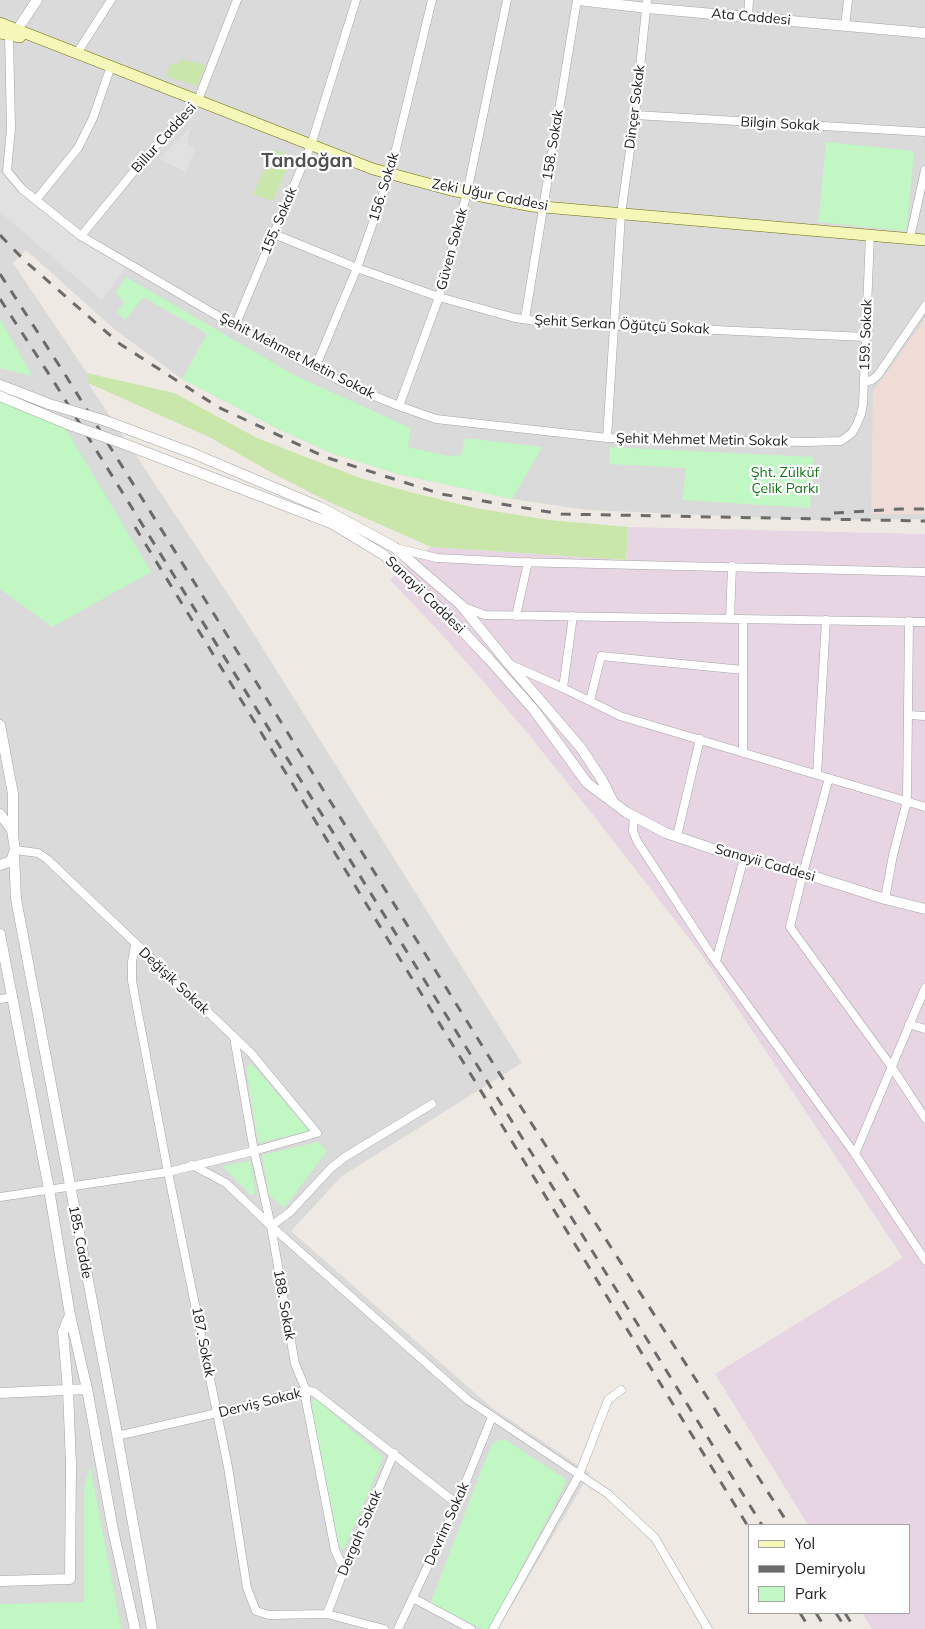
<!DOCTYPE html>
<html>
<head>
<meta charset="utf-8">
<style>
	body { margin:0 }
	#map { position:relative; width:925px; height:1629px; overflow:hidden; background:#eeeae3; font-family:Mulish,sans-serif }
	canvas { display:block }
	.legend { position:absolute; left:748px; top:1524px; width:162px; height:90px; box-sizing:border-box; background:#fff; border:1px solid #a5a5a5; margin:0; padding:6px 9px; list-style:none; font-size:15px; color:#1d1d1d }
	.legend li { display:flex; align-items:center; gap:10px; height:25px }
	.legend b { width:25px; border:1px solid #a5a5a5 }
</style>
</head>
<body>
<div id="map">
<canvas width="925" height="1629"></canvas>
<ul class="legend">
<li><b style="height:6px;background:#f5f7b8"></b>Yol</li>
<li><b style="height:6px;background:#6b6b6b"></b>Demiryolu</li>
<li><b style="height:14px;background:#c0f7c3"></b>Park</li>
</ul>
</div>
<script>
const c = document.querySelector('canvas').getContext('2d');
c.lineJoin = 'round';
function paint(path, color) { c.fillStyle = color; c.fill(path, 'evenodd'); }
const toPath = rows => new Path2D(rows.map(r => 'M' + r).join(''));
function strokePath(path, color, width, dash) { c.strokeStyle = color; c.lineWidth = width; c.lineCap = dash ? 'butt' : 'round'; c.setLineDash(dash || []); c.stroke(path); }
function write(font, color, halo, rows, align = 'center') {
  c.font = font + ' Mulish,sans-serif'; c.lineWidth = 4.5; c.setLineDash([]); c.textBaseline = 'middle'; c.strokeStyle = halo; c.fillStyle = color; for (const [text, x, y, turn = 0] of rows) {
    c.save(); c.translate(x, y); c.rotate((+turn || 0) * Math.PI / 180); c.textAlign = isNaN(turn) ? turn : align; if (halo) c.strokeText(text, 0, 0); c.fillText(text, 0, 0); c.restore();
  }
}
const residential = toPath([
	[0,0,925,0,925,519,815,520,587,510,512,499,398,474,331,453,278,429,182,379,114,329,26,250,13,263,87,373,88,383,245,620,522,1063,342,1176,291,1231,492,1408,590,1473,498,1629,0,1629]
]);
const industrial = toPath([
	[628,527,925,534,925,1629,872,1629,862,1613,909,1613,909,1525,808,1525,715,1374,903,1258,702,955,597,820,525,730,448,641,390,580,431,547,626,560]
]);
const military = toPath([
	[925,319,925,514,871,514,873,392]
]);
const grass = toPath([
	[180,59,205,65,197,86,166,76,171,63,178,65],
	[273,149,292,156,272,201,253,194],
	[87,373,174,393,257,438,360,478,410,492,475,508,549,520,628,527,626,560,431,547,327,501,276,475,209,437,88,383]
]);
const park = toPath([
	[826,142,914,151,906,231,818,222],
	[126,277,294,375,410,428,408,447,448,456,461,455,465,438,542,447,512,499,398,474,331,453,278,429,182,379,207,334,143,297,125,320,117,312,124,302,115,293],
	[0,319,32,376,0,368],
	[0,399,61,421,151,572,52,627,0,589],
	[610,447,813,457,810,508,682,500,686,468,609,464],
	[250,1062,309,1131,258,1143,246,1068],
	[318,1142,327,1151,284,1208,269,1195,262,1155],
	[250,1161,255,1193,251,1195,222,1166],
	[315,1398,383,1457,345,1547,340,1550,310,1402],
	[504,1439,564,1478,566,1482,489,1629,482,1629,432,1605,431,1601,490,1448,495,1441],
	[90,1466,121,1629,0,1629,0,1604,84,1602,84,1488]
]);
const parking = toPath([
	[192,125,187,143,195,149,186,172,159,159],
	[7,171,81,236,128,264,102,300,0,212,0,173]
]);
const minor = toPath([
	[748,17,749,0],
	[845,26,848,0],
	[9,35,11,128,7,171,22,189,81,236,235,326,350,386,399,406,436,419,607,438,807,442,841,441,852,433,857,424,861,414,863,404,870,235],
	[77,53,111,0],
	[635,115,925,132],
	[36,200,78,148,93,118,111,66],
	[274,234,357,268,439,297,515,318,543,322,865,337],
	[81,236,148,154,198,100,237,0],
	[910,238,925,170],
	[525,319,577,0],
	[235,326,311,145,356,0],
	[315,368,357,268,390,174,432,0],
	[864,382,872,380,878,375,925,306],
	[399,406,439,297,467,193,507,0],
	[607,438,621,214,635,115,647,0],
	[396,548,437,558,516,562,925,572],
	[464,607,485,615,925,622],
	[516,616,528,562],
	[730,619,732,566],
	[509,664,563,688,620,716,925,807],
	[563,688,573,616],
	[590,701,601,656,743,670],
	[908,715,925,716],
	[743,752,743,619],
	[817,774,826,620],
	[829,778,803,873,790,927,891,1066,925,1118],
	[634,816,633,831,637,841,712,956,855,1154,925,1260],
	[677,836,700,739],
	[885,899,893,855,907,801,909,621],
	[135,945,132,962,132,981,168,1172,228,1467,247,1588,256,1611,269,1615,327,1614,384,1629],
	[716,961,744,858],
	[0,999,13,997],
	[909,1024,925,1029],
	[234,1037,254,1151,271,1226,295,1364,306,1390,306,1401,335,1550,344,1570],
	[855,1154,925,988],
	[192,1165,226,1183,271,1226,468,1400,608,1494,655,1538,708,1629],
	[0,1197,168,1172,254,1151,317,1133,251,1053,47,859,38,853,15,850],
	[271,1226,290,1212,331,1168,345,1157,432,1104],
	[117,1436,217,1413,306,1390,314,1392,457,1504],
	[413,1598,471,1629],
	[327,1614,344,1570,394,1453],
	[398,1629,457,1504,492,1417],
	[493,1629,579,1475,608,1400,621,1390]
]);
const tertiary = toPath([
	[578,0,647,8,925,33],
	[21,24,37,0],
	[0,385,49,404],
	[0,396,67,424],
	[103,420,192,453,320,507,394,547,461,605,508,663,581,748,602,780,612,800],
	[119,442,331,523,384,555,452,620,489,659,534,710,587,783,626,812,666,833,719,851,803,873,885,899,925,909],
	[0,725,13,794,13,833],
	[0,814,12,830,15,850,11,861,0,865],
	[14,854,16,899,115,1423,152,1629],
	[0,934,49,1189,70,1315,87,1389,113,1530,135,1629],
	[0,1393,87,1389],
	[0,1581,70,1579,71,1464,68,1390,63,1332,70,1315]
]);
const secondary = toPath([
	[0,23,373,169,451,190,532,206,925,240],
	[0,33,20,37]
]);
const rail = toPath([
	[0,235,25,261,120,344,218,407,325,457,441,494,561,514,925,521],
	[0,274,66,376,496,1068,789,1525],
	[0,299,54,382,762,1525],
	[834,513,899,509,925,509],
	[135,527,749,1528],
	[800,1613,810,1629],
	[816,1613,826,1629],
	[836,1613,846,1629],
	[845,1613,855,1629]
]);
const tertiaryBridge = toPath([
	[49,404,103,420],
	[67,424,119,442]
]);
const streetNames = [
	["Ata Caddesi",751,17,5],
	["Dinçer Sokak",635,107,-83],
	["Bilgin Sokak",780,124,3],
	["Billur Caddesi",164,138,-48],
	["158. Sokak",553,145,-81],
	["156. Sokak",384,187,-73],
	["Zeki Uğur Caddesi",490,195,11],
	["155. Sokak",279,221,-67],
	["Güven Sokak",452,249,-75],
	["Şehit Serkan Öğütçü Sokak",622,325,3],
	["159. Sokak",866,335,-88],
	["Şehit Mehmet Metin Sokak",297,356,27],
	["Şehit Mehmet Metin Sokak",702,440,1],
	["Sanayii Caddesi",425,595,44],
	["Sanayii Caddesi",765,863,16],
	["Değişik Sokak",174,981,43],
	["185. Cadde",80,1242,79],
	["188. Sokak",284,1305,80],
	["187. Sokak",203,1342,79],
	["Derviş Sokak",260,1403,-14],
	["Devrim Sokak",447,1524,-66],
	["Dergah Sokak",360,1533,-67]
];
const parkNames = [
	["Şht. Zülküf",785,473],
	["Çelik Parkı",785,489]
];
const districtNames = [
	["Tandoğan",307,161]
];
paint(residential, '#dbdada');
paint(industrial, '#e7d5e4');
paint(military, '#efdcd6');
paint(grass, '#c9e7aa');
paint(park, '#c0f7c3');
paint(parking, '#e1e1e1');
strokePath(minor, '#a4a4a4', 9);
strokePath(tertiary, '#a4a4a4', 11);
strokePath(secondary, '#676f08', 12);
strokePath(minor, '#fff', 8);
strokePath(tertiary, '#fff', 10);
strokePath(secondary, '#f5f7b8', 11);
strokePath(rail, '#6b6b6b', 3, [10, 10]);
strokePath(tertiaryBridge, '#a4a4a4', 11, []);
strokePath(tertiaryBridge, '#fff', 10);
write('14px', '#1d1d1d', '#fff', streetNames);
write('14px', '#0f7715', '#fff', parkNames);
write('bold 19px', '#505050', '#fff', districtNames);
</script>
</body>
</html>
